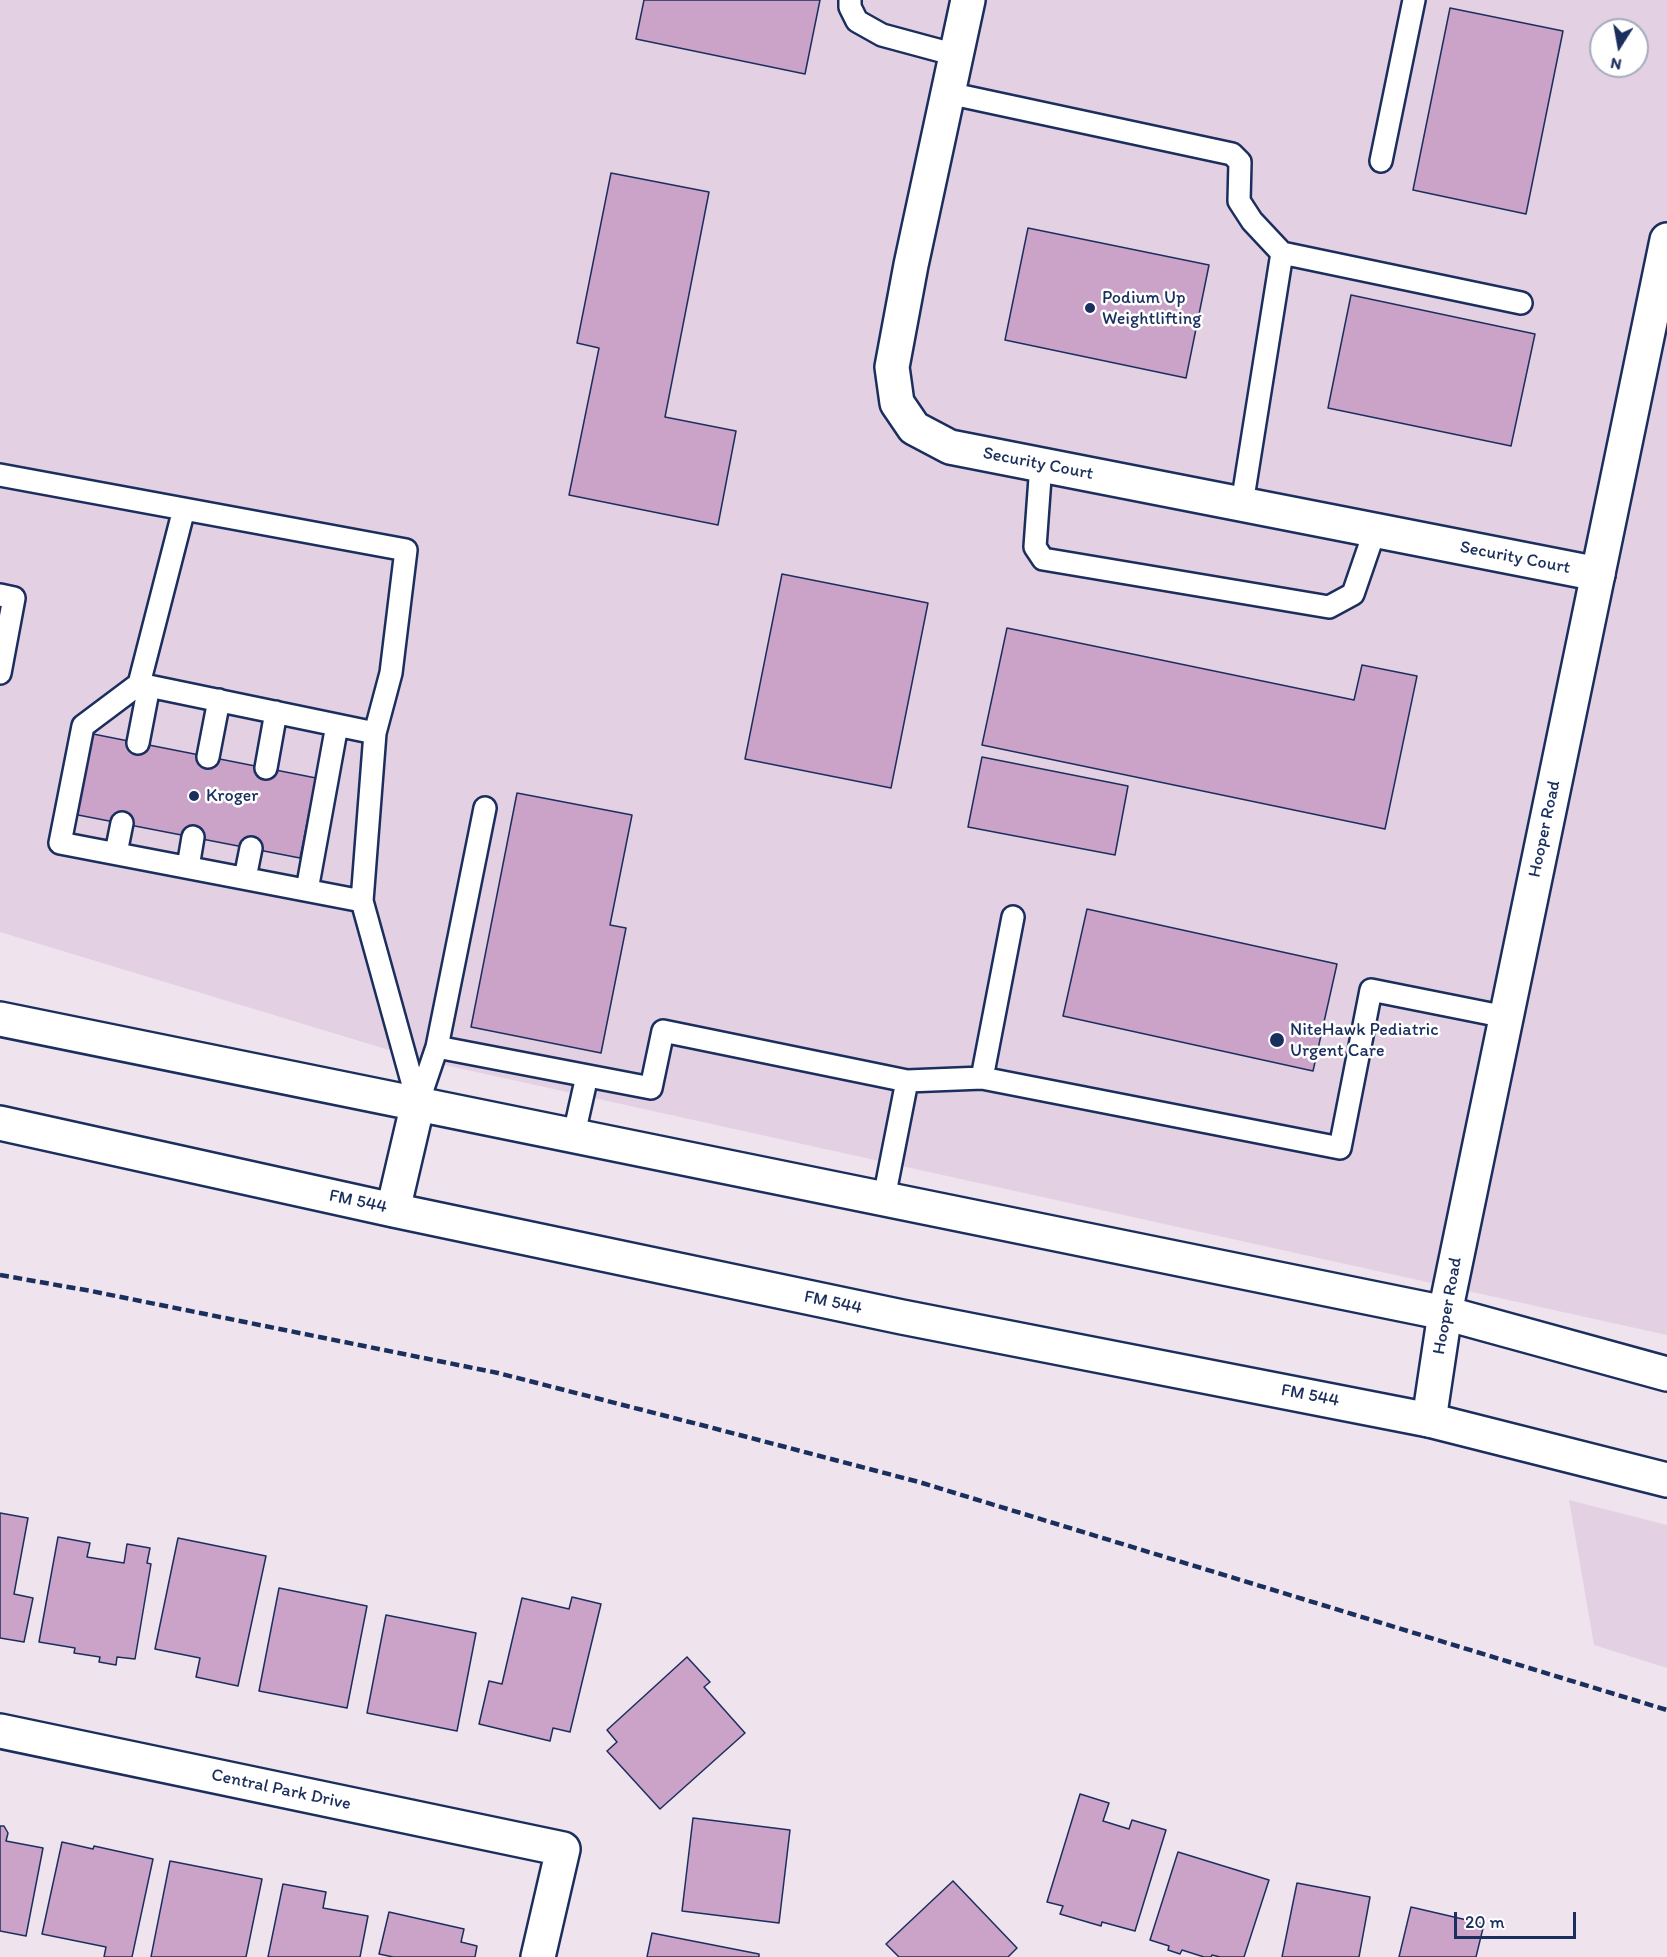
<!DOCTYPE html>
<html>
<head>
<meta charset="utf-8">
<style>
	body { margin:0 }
	#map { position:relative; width:1667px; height:1957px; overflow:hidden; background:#efe3ee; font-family:Itim,sans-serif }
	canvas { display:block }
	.north { position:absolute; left:1589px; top:18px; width:60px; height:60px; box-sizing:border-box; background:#fff; border:2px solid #a4acbf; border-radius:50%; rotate:191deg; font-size:16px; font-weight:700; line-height:24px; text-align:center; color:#1b2f5e }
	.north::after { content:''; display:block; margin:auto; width:21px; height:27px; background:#1b2f5e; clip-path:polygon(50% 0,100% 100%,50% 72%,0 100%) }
	.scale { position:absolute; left:1454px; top:1912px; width:122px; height:27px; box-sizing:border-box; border:3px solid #1b2f5e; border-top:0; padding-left:8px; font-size:18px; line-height:21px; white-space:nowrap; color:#1b2f5e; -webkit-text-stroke:4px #fff; paint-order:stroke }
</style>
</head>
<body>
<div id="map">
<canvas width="1667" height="1957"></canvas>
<div class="north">N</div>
<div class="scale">20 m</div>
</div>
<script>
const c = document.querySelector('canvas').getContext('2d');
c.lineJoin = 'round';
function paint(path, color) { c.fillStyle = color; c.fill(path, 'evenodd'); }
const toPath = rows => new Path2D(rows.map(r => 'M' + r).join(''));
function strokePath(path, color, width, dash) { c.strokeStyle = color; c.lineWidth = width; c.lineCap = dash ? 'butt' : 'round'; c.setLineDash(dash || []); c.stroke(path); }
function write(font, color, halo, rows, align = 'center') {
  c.font = font + ' Itim,sans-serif'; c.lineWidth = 5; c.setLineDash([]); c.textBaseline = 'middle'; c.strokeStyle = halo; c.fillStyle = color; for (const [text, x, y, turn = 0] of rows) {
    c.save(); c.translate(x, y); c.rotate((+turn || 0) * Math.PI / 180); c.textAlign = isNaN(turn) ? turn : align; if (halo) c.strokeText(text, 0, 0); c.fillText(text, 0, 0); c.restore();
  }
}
const built = toPath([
	[0,0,1667,0,1667,1335,422,1060,0,932],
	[1601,30,1637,30,1637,66,1601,66],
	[1569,1500,1667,1525,1667,1668,1594,1645]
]);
const building = toPath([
	[644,0,820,0,805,74,636,39,644,0],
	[1450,8,1563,31,1526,214,1413,190,1450,8],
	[611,173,709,192,665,417,736,431,718,525,569,495,599,348,577,343,611,173],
	[1028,228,1209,265,1186,378,1005,340,1028,228],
	[1351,295,1535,334,1511,446,1328,408,1351,295],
	[782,574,928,603,891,788,745,759,782,574],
	[1007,628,1354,700,1362,665,1417,676,1385,829,982,745,1007,628],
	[88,733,316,778,300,858,73,814,88,733],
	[982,757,1128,786,1115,855,968,827,982,757],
	[517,793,632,815,610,925,626,928,601,1053,471,1027,517,793],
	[1087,909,1337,964,1313,1071,1063,1016,1087,909],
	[0,1513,28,1518,14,1594,33,1598,24,1642,0,1638,0,1513],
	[58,1537,90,1543,87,1557,124,1563,127,1544,150,1548,147,1563,151,1564,135,1659,117,1657,116,1665,99,1662,100,1657,74,1653,75,1648,39,1642,58,1537],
	[178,1538,266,1556,238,1686,196,1677,200,1658,155,1649,178,1538],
	[279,1588,367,1606,347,1708,259,1691,279,1588],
	[572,1597,601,1604,570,1732,553,1728,550,1741,479,1724,489,1681,502,1684,522,1598,569,1609,572,1597],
	[386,1615,476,1633,457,1731,367,1713,386,1615],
	[687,1657,710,1682,704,1687,745,1733,660,1809,607,1751,617,1742,607,1730,687,1657],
	[1080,1794,1109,1803,1103,1821,1129,1829,1132,1820,1166,1830,1135,1931,1102,1922,1101,1926,1060,1914,1063,1906,1047,1902,1080,1794],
	[693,1818,790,1830,779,1923,682,1911,693,1818],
	[0,1826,4,1826,8,1833,6,1841,43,1848,26,1936,0,1931,0,1826],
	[62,1842,93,1849,94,1846,153,1859,132,1957,104,1957,106,1947,42,1934,62,1842],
	[1178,1852,1269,1880,1244,1957,1220,1957,1212,1955,1211,1957,1204,1957,1182,1950,1180,1954,1168,1950,1169,1946,1150,1940,1178,1852],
	[170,1861,262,1879,246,1957,151,1957,170,1861],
	[953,1881,1017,1948,1008,1957,899,1957,886,1944,953,1881],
	[1297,1883,1370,1897,1359,1957,1282,1957,1297,1883],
	[283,1884,326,1892,323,1908,368,1916,360,1957,268,1957,283,1884],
	[1411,1907,1484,1924,1476,1957,1399,1957,1411,1907],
	[389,1912,464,1929,461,1942,477,1946,475,1957,393,1957,379,1954,389,1912],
	[652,1933,759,1954,759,1957,647,1957,652,1933]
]);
const lane = toPath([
	[850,0,850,7,857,21,882,35,956,55],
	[948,93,1232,154,1240,162,1239,201,1252,221,1282,253,1242,504],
	[1381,161,1414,0],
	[1282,253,1521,303],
	[1041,464,1035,547,1043,559,1329,607,1353,594,1375,530],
	[0,475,406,550,391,673,375,733,362,901,418,1103],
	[184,509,139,684,375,733],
	[0,595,14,598,0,673],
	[139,684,83,726,60,843,362,901],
	[138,743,149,686],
	[208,757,219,700],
	[266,768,276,712],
	[116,853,122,823],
	[188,867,193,837],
	[245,878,251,848],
	[307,890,337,725],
	[437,1047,651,1088,663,1031,907,1081,982,1078,1340,1148,1371,990,1506,1017],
	[982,1078,1013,917],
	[418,1103,437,1047,485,808],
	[574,1134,587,1076],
	[884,1198,907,1081]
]);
const street = toPath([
	[968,0,911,265,892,367,897,403,914,428,950,447,1598,574],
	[0,1731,563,1849,538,1957]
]);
const secondary = toPath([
	[1429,1420,1445,1313,1667,240]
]);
const primary = toPath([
	[0,1019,1445,1313,1667,1374],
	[0,1123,393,1210,902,1317,1429,1420,1667,1480],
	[393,1210,418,1103]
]);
const rail = toPath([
	[0,1275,91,1291,498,1373,709,1427,919,1482,1667,1710]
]);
const markers = [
	[1090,308,6,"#1b2f5e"],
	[194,796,6,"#1b2f5e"],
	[1277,1040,8,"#1b2f5e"]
];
const poiNames = [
	["Podium Up",1102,298],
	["Weightlifting",1102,319],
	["Kroger",206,796],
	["NiteHawk Pediatric",1290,1030],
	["Urgent Care",1290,1051]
];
const streetNames = [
	["Security Court",1038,464,11],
	["Security Court",1515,558,11],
	["Hooper Road",1545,829,-78],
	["FM 544",358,1202,12],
	["FM 544",833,1303,12],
	["Hooper Road",1448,1306,-80],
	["FM 544",1310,1396,11],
	["Central Park Drive",281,1790,12]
];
paint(built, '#e4d0e3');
paint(building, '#cba2c8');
strokePath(building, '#1b2f5e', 1.5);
strokePath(lane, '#1b2f5e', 26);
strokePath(street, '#1b2f5e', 38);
strokePath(secondary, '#1b2f5e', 38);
strokePath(primary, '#1b2f5e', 38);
strokePath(lane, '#fff', 21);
strokePath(street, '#fff', 33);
strokePath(secondary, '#fff', 33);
strokePath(primary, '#fff', 33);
strokePath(rail, '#1b2f5e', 4.5, [9, 4.5]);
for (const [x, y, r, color] of markers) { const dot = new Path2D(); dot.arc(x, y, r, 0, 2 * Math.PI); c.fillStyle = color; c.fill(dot); strokePath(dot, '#fff', 2); }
write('18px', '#1b2f5e', '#fff', poiNames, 'left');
write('18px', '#1b2f5e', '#fff', streetNames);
</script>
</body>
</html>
